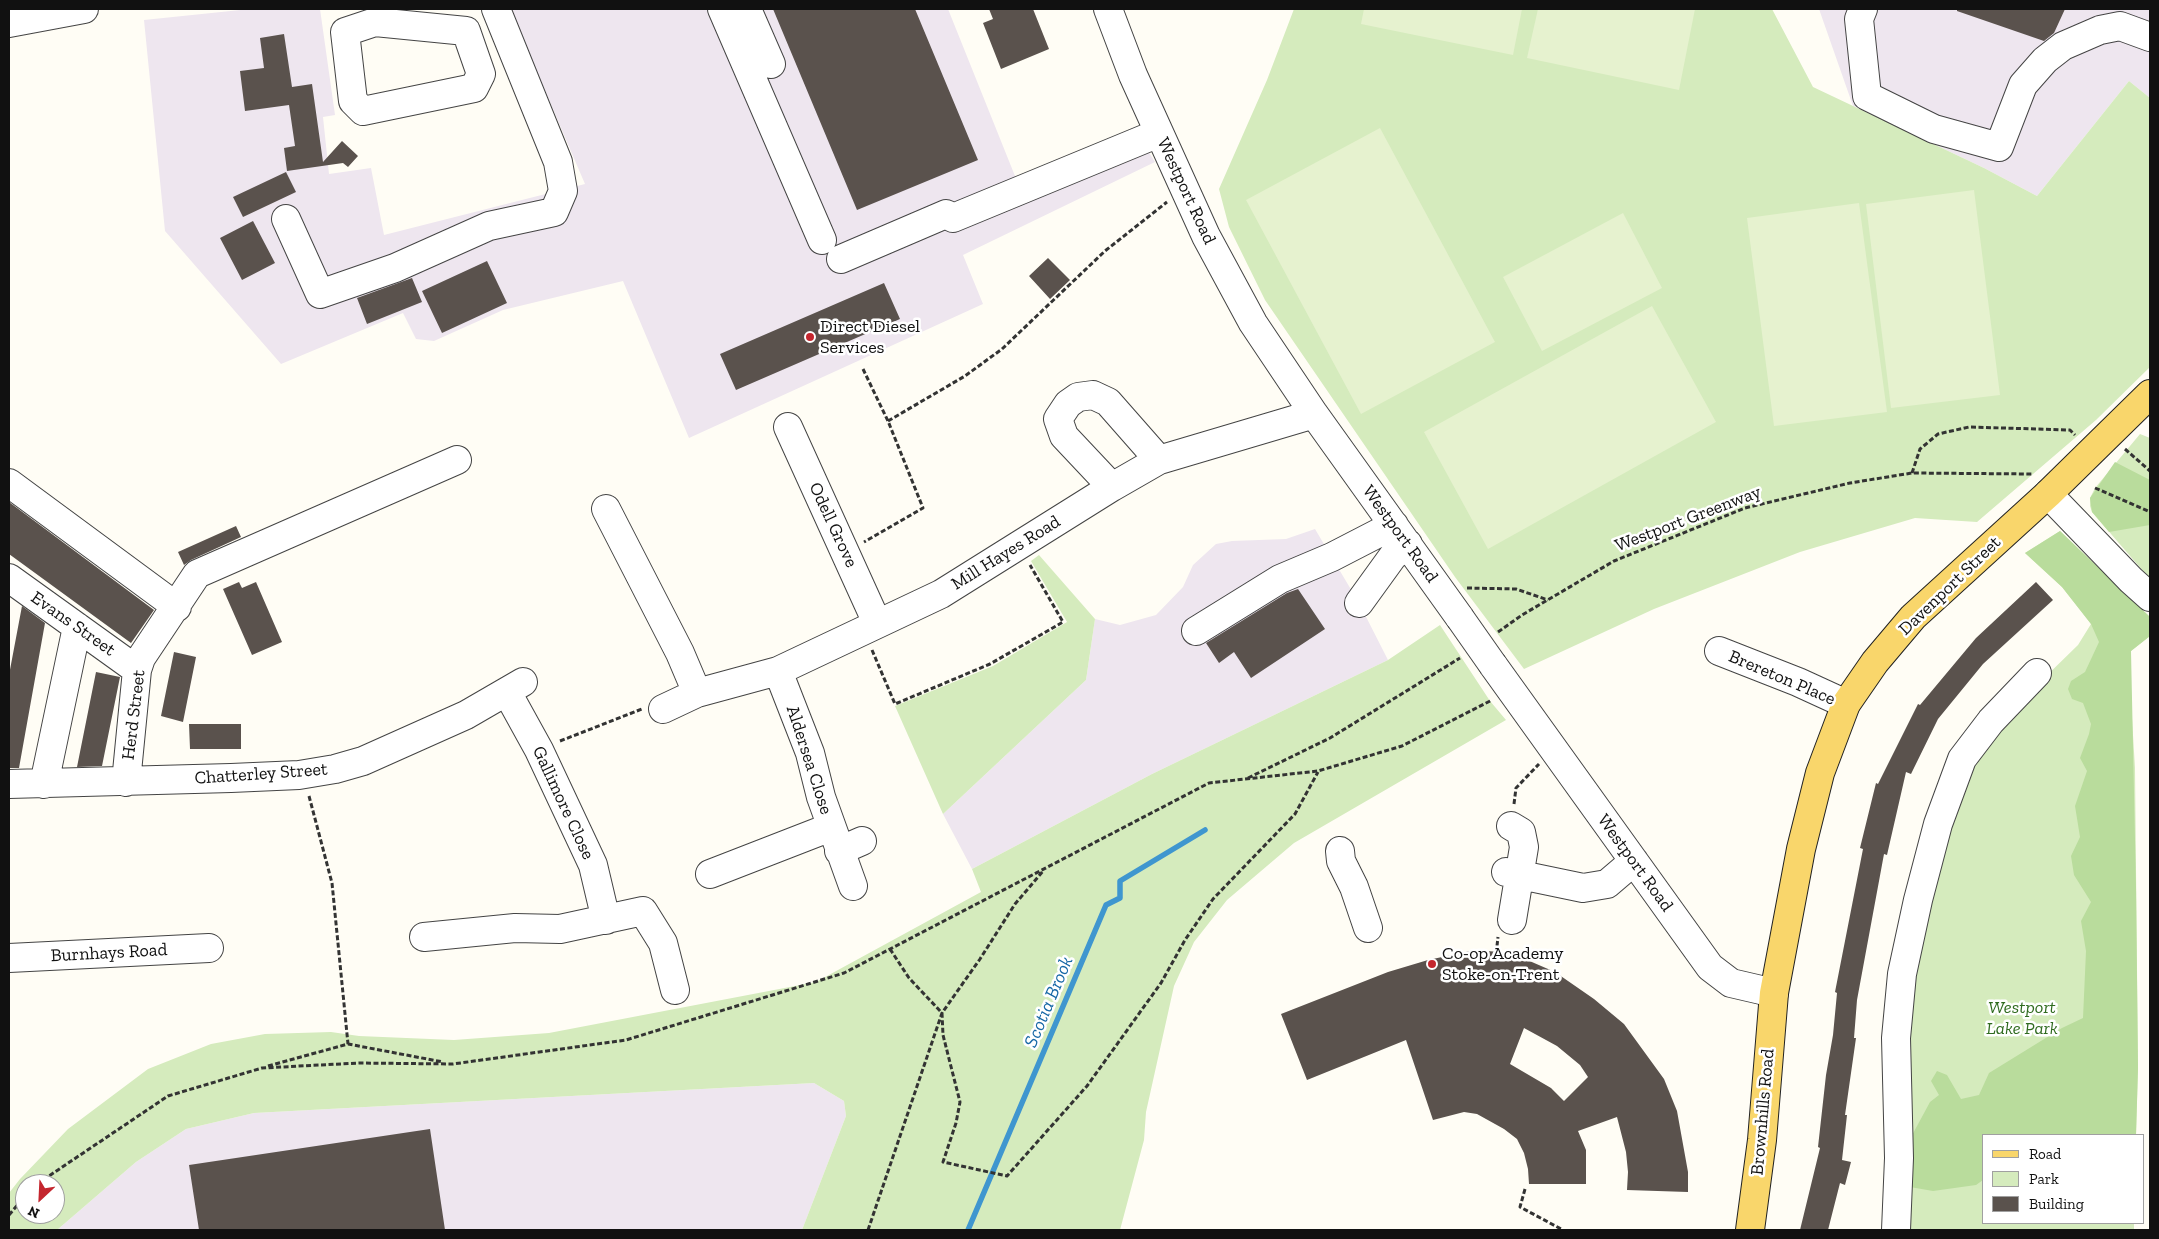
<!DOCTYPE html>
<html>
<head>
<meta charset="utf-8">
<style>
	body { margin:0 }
	#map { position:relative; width:2159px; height:1239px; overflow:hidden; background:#fffdf5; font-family:"Zilla Slab",serif }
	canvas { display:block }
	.frame { position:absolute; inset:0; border:10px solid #111; pointer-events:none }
	.legend { position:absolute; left:1982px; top:1134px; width:162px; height:90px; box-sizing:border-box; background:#fff; border:1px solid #a0a0a0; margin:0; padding:6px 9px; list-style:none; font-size:15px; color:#111 }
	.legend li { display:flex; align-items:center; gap:10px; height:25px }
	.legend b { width:25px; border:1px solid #a0a0a0 }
	.north { position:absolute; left:15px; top:1174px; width:50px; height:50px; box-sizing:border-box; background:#fff; border:1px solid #a0a0a0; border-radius:50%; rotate:205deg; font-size:14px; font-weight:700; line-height:20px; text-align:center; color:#111 }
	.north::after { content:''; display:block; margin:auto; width:18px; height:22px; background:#c4262e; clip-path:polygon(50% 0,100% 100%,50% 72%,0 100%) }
</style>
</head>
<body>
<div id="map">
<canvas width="2159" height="1239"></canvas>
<div class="frame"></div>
<ul class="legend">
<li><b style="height:6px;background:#f9d66b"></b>Road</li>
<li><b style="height:14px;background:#d5ebbd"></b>Park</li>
<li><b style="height:14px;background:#5a524d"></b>Building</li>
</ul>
<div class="north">N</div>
</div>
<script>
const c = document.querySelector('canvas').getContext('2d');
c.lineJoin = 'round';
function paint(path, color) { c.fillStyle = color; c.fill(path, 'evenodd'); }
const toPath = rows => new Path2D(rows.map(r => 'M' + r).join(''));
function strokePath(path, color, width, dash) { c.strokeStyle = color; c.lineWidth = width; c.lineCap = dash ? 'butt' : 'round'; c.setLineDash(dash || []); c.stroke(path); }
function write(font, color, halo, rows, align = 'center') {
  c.font = font + ' "Zilla Slab",serif'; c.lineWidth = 5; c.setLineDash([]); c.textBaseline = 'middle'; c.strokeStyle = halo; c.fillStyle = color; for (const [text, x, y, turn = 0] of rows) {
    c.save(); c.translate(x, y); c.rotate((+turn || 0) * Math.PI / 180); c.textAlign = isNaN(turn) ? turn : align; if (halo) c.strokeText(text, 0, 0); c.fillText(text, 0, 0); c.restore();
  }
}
const industrial = toPath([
	[250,9,320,9,335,115,323,117,329,174,371,168,384,235,585,184,510,9,948,9,1017,181,1148,151,1155,162,963,255,983,304,689,438,623,281,503,310,434,341,416,339,403,313,281,364,165,231,144,20],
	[1819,9,2150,9,2150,98,2129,81,2037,196,1984,168,1853,106],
	[1315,529,1359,603,1388,660,1152,774,972,869,943,814,1086,680,1095,619,1120,625,1156,615,1183,587,1193,565,1216,544,1232,541,1286,539],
	[814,1083,844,1101,846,1116,802,1230,57,1230,136,1162,186,1129,254,1113]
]);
const green = toPath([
	[1294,9,1772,9,1813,87,1984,168,2037,196,2129,81,2150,98,2150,367,2096,420,1977,522,1915,518,1800,552,1654,609,1524,669,1455,577,1265,300,1229,227,1219,189,1267,80],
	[2140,434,2150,438,2150,579,2092,512,2090,506,2090,498,2095,488],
	[2060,531,2150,617,2150,636,2131,651,2131,702,2135,768,2138,1068,2136,1135,1983,1135,1983,1223,2134,1223,2134,1230,1902,1230,1907,997,1930,875,1973,762,2036,686,2078,645,2091,624,2062,587,2025,553],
	[1039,555,1095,619,1086,680,943,814,895,706,993,666,1067,622,1031,561],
	[1440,625,1490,701,1506,720,1294,843,1227,900,1194,942,1174,986,1146,1112,1144,1140,1120,1230,802,1230,846,1116,844,1101,814,1083,254,1113,186,1129,136,1162,57,1230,9,1230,9,1193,20,1179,68,1129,148,1069,211,1044,265,1034,331,1032,359,1036,454,1040,549,1033,816,982,981,892,972,869,1152,774,1388,660],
	[25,1184,55,1184,55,1214,25,1214]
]);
const forest = toPath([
	[2115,462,2150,480,2150,525,2109,532,2092,512,2090,498],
	[2060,531,2150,617,2150,636,2131,651,2136,887,2138,1068,2136,1135,1983,1135,1983,1180,1976,1185,1933,1191,1910,1187,1910,1139,1930,1102,1939,1095,1931,1081,1937,1071,1947,1075,1961,1099,1979,1095,1989,1073,2062,1028,2083,1018,2086,951,2081,921,2091,902,2074,875,2071,856,2080,837,2075,806,2087,771,2080,758,2089,734,2091,724,2083,703,2072,699,2068,689,2071,681,2085,672,2099,642,2091,624,2062,587,2025,553]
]);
const pitch = toPath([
	[1364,9,1522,9,1513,55,1361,24],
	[1538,9,1695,9,1679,90,1527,58],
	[1380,128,1495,342,1361,414,1246,200],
	[1974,190,2000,395,1891,408,1866,204],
	[1859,203,1887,412,1774,426,1747,218],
	[1623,213,1662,288,1542,351,1503,277],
	[1652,306,1716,422,1488,549,1424,432]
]);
const stream = toPath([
	[968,1230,1106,905,1120,898,1120,881,1205,830]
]);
const building = toPath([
	[773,9,915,9,978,160,857,210],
	[989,9,1033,9,1049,49,1001,69,983,23,993,19],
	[1957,9,2065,9,2054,33,2044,41,1957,11],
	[284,34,292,87,312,84,323,162,342,141,358,156,348,167,343,163,287,171,284,148,295,146,289,105,245,111,240,71,264,68,260,38],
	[286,172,296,192,243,217,233,197],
	[253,221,275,263,242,280,220,238],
	[1048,258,1070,280,1050,299,1029,276],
	[487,261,507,303,442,333,422,291],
	[412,278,422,302,367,324,357,298],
	[884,283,900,319,736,390,720,354],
	[9,502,154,610,131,643,9,554],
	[236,526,241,537,191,560,184,565,178,552],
	[239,582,242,588,256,582,282,642,252,655,223,589],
	[2036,582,2053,600,1983,664,1938,719,1911,774,1906,772,1887,855,1884,854,1857,1000,1854,1038,1856,1038,1845,1115,1847,1115,1842,1160,1851,1162,1845,1185,1840,1183,1828,1230,1800,1230,1820,1148,1818,1147,1826,1075,1833,1035,1837,993,1835,992,1863,849,1860,848,1876,783,1878,784,1918,704,1920,705,1976,638],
	[1298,589,1325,629,1251,678,1234,652,1219,663,1206,643,1287,593],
	[22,606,45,623,19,768,9,768,9,675],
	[174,652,196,657,183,722,161,716],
	[96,672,120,677,102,766,77,767],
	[189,724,241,724,241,749,190,749],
	[1475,950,1511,953,1555,972,1594,999,1624,1024,1664,1079,1677,1111,1688,1172,1688,1192,1627,1190,1628,1172,1626,1152,1617,1117,1578,1131,1586,1150,1586,1184,1529,1184,1528,1169,1524,1153,1517,1139,1504,1129,1477,1114,1464,1112,1433,1120,1406,1040,1307,1080,1281,1014,1388,972,1428,960],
	[1524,1028,1557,1046,1580,1065,1588,1077,1564,1101,1551,1088,1510,1064],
	[430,1129,445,1230,199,1230,189,1165]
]);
const path = toPath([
	[863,369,888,421,923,508,864,542],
	[888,421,965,376,1002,349,1105,251,1167,202],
	[2125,449,2150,471],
	[1912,473,1920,449,1938,434,1969,427,2070,430,2075,435],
	[2095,488,2150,512],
	[1467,588,1516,589,1548,600],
	[1498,632,1522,615,1614,561,1745,508,1850,483,1912,473,2033,474],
	[872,650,895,704,990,664,1063,622,1030,565],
	[560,741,642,709],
	[1248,778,1330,738,1460,658],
	[309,796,332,883,348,1044],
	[1514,804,1516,788,1539,764],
	[1497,946,1498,937],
	[890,949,909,978,942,1013,943,1035,960,1102,956,1123,943,1162,1007,1176,1087,1086,1161,983,1185,940,1213,899,1295,814,1318,772],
	[268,1066,348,1044,443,1062],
	[37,1184,168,1096,262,1068,359,1063,453,1064,626,1040,844,973,1209,783,1318,771,1402,746,1492,700],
	[1525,1189,1520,1207,1563,1230],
	[9,1215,25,1196],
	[868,1230,942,1013,980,959,1015,904,1044,870]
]);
const minor = toPath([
	[722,9,822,240],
	[747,9,771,64],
	[1108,9,1133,75,1206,236,1253,323,1314,414,1460,618],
	[1863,9,1859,19,1867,96,1934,129,1999,147,2023,85,2045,60,2063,46,2100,30,2120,26,2150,37],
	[375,22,466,31,481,74,474,88,363,111,353,101,345,32,375,22],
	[9,23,84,9],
	[286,219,320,294,395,268,489,226,554,212,563,191,558,162,496,9],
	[841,259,946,214,953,218,1159,133],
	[788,427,877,623],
	[9,483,177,607],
	[1112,487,1064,436,1058,419,1068,404,1078,397,1093,395,1108,402,1159,460],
	[2048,494,2131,580,2150,597],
	[606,509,680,653,697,693],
	[9,578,137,670],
	[1359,603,1393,556,1408,544],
	[1196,631,1280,579,1332,557,1394,525],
	[1719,651,1798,682,1846,704],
	[1493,665,1710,967,1731,983,1774,993],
	[778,671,810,753,821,797,853,886],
	[507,692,539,750,593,865,606,920],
	[663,709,697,693,778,671,941,594,1112,487,1159,460,1314,414],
	[126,782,137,670,141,658,197,574,457,460],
	[9,784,231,778,299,775,335,769,363,761,466,715,523,682],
	[44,784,77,627],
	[1511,826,1521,832,1524,847,1512,920],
	[839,851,862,841],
	[1340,851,1341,861,1354,887,1368,928],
	[1506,872,1583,888,1607,884,1634,861],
	[710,874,831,827],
	[424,937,515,928,560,929,643,911,663,943,675,990],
	[9,958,209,948],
	[1896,1230,1899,1158,1896,1038,1902,974,1918,900,1938,824,1962,759,1991,721,2037,673]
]);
const major = toPath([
	[1750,1230,1762,1140,1774,993,1801,849,1820,773,1846,704,1875,662,1913,617,2048,494,2150,394]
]);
const minorBridge = toPath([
	[1460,618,1493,665]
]);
const markers = [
	[810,337,5,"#c4262e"],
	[1432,964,5,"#c4262e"]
];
const streetNames = [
	["Westport Road",1186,191,65],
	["Westport Greenway",1688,519,-21],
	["Odell Grove",833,525,65],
	["Westport Road",1400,534,54],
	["Mill Hayes Road",1006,553,-32],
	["Davenport Street",1950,586,-44],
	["Evans Street",73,624,35],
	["Brereton Place",1782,678,23],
	["Herd Street",134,715,-83],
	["Aldersea Close",809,760,72],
	["Chatterley Street",261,774,-4],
	["Gallimore Close",563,803,65],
	["Westport Road",1635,863,54],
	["Burnhays Road",109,953,-3],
	["Brownhills Road",1763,1112,-85]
];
const poiNames = [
	["Direct Diesel",820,327],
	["Services",820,348],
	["Co-op Academy",1442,954],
	["Stoke-on-Trent",1442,975]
];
const parkNames = [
	["Westport",2022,1008],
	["Lake Park",2022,1029]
];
const waterNames = [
	["Scotia Brook",1049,1002,-67]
];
paint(industrial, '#eee6ef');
paint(green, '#d5ebbd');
paint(forest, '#b9dc9c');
paint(pitch, '#e6f2cf');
strokePath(stream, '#3f96cf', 5.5);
paint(building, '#5a524d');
strokePath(minor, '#444', 30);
strokePath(major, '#222', 30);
strokePath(path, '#333', 3, [5, 2.5]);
strokePath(minor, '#fff', 28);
strokePath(major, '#f9d66b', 28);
strokePath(minorBridge, '#444', 30, []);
strokePath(minorBridge, '#fff', 28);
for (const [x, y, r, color] of markers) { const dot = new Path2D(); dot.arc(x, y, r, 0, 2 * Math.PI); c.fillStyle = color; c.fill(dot); strokePath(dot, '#fff', 2); }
write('18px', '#111', '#fff', streetNames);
write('18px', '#111', '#fff', poiNames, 'left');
write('italic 18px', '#2f6b1f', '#fff', parkNames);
write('italic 19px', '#1768a6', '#fff', waterNames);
</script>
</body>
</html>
